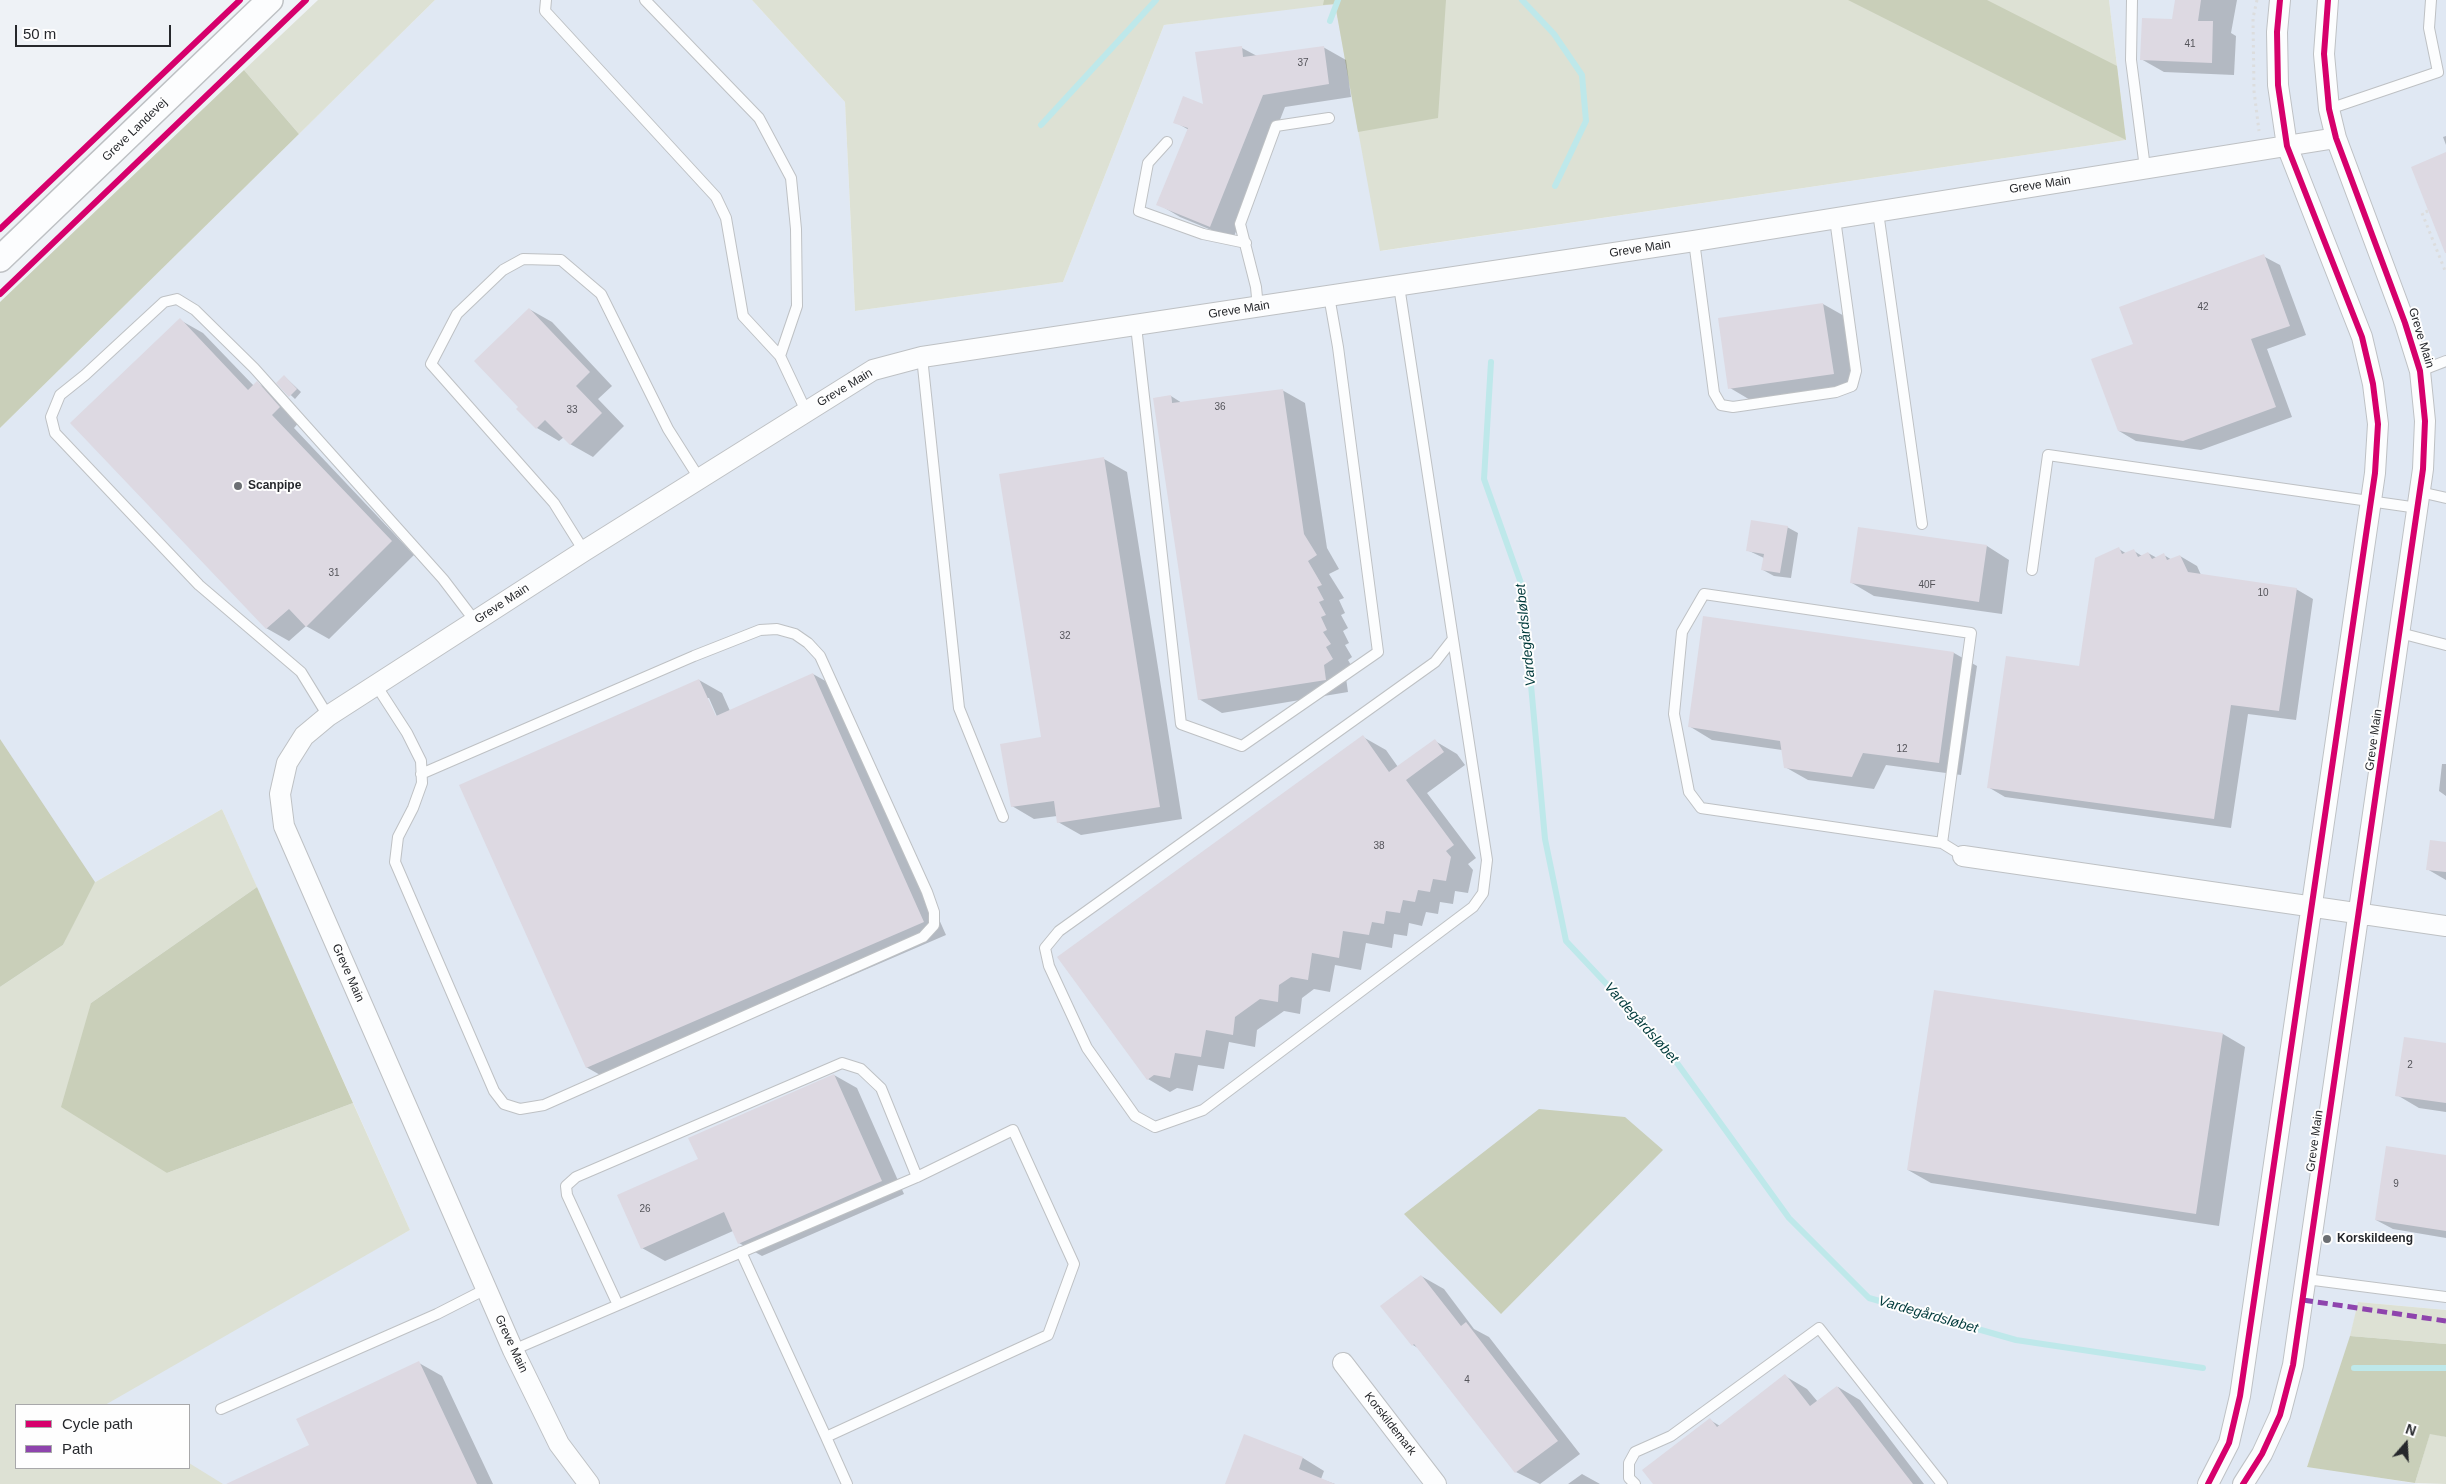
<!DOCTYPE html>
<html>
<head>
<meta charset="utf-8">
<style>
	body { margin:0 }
	#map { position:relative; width:2446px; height:1484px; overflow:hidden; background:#eef2f6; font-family:Helvetica,sans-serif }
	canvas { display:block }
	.legend { position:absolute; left:15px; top:1404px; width:175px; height:65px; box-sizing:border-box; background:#fefefe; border:1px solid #a8a8aa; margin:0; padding:6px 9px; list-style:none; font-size:15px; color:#26282c }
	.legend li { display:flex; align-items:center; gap:10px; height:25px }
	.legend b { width:25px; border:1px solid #a8a8aa }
	.north { position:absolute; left:2381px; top:1419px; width:50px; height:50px; -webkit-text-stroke:4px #fefefe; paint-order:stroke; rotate:19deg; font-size:14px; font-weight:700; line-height:20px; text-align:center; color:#26282c }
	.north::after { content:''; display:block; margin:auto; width:18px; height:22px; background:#26282c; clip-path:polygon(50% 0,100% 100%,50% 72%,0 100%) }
	.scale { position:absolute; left:15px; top:25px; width:156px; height:22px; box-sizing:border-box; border:2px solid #26282c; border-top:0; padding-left:6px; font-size:15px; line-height:18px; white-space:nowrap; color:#26282c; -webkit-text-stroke:4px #fefefe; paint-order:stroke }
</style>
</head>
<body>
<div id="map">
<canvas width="2446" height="1484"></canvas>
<ul class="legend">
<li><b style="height:6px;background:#d6006c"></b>Cycle path</li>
<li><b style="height:6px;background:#8e44ad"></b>Path</li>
</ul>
<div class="north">N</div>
<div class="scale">50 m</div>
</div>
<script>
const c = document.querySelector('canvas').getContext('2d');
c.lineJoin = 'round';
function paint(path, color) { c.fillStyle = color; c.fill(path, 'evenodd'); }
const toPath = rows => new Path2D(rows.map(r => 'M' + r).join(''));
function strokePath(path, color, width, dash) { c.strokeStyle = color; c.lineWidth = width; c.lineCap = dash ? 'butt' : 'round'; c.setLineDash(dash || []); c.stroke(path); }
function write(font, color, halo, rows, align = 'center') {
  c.font = font + ' Helvetica,sans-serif'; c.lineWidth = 4; c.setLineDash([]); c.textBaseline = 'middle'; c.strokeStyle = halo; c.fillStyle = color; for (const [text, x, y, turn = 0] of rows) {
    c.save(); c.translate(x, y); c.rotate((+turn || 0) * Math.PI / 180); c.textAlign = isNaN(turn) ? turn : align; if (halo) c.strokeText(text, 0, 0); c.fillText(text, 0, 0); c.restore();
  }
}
const built = toPath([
	[435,0,752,0,845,102,855,311,1063,282,1164,25,1335,3,1381,251,2126,140,2109,0,2446,0,2446,1310,2358,1302,2339,1391,2307,1466,2419,1484,207,1484,189,1468,189,1405,96,1405,410,1230,222,809,92,884,0,743,0,428]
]);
const green = toPath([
	[318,0,435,0,299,134,244,70],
	[752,0,2109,0,2126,140,1380,251,1335,4,1164,25,1063,282,855,311,845,102],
	[222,809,257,887,91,1003,167,1173,353,1103,410,1230,105,1405,16,1405,16,1468,189,1468,189,1463,223,1484,0,1484,0,987,63,945,92,884],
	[2358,1302,2446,1310,2446,1344,2350,1336],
	[2430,1433,2446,1437,2446,1484,2415,1483]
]);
const forest = toPath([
	[1324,0,1446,0,1438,118,1358,132,1335,4,1323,5],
	[1848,0,1987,0,2117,66,2126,140],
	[244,70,299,134,0,428,0,302],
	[0,739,95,882,63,945,0,987],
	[257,887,353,1103,167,1173,61,1107,91,1003],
	[1539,1109,1625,1117,1663,1150,1501,1314,1404,1214],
	[2350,1336,2446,1344,2446,1437,2430,1434,2415,1483,2307,1467]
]);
const shadow = toPath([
	[2176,0,2237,0,2231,33,2236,36,2234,75,2164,72,2141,59,2173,21],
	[1323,47,1346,60,1351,97,1285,107,1233,239,1180,217,1158,204,1189,130,1175,122,1205,106,1242,48,1257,56],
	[2446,136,2446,145,2443,137],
	[2263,256,2280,265,2306,335,2267,349,2292,417,2201,450,2136,441,2119,431,2135,345],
	[1823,304,1846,317,1856,386,1752,401,1730,388],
	[529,309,552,322,612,386,598,399,624,426,593,457,570,444,564,437,559,441,537,428,520,407],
	[180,320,203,333,254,386,257,383,280,396,301,420,294,428,414,555,329,639,306,626,289,641,266,628],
	[284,376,301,392,295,399,278,383],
	[1282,390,1305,403,1327,548,1339,569,1329,574,1344,598,1339,600,1345,613,1341,615,1348,628,1343,631,1349,643,1345,645,1352,657,1348,660,1355,672,1346,678,1348,692,1222,713,1199,699,1171,396,1182,403],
	[1104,459,1127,472,1182,819,1081,835,1058,822,1057,816,1034,819,1012,806,1042,738],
	[1787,527,1798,533,1791,578,1774,576,1763,570,1764,558,1747,550],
	[1987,546,2009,560,2002,614,1874,596,1852,583],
	[2119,549,2127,554,2134,551,2142,556,2148,553,2157,558,2164,555,2172,560,2180,556,2197,566,2201,575,2296,589,2313,599,2296,720,2248,714,2231,828,2005,797,1988,787,2080,667],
	[1704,617,1954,653,1977,666,1961,775,1886,765,1874,789,1808,780,1785,767,1782,750,1712,740,1689,726],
	[813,674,836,687,946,935,609,1080,586,1067,699,680,722,693,730,711],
	[706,698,709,698,719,721,717,722],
	[1363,737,1386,750,1398,767,1435,741,1457,754,1465,765,1427,793,1476,858,1468,864,1473,870,1468,893,1455,891,1453,904,1440,902,1438,914,1426,912,1422,926,1409,923,1407,936,1394,934,1392,948,1366,943,1361,970,1335,965,1330,992,1314,989,1302,998,1300,1014,1284,1011,1257,1030,1255,1047,1229,1042,1224,1069,1198,1065,1193,1091,1177,1088,1170,1092,1148,1079],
	[2442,764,2446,764,2446,796,2439,791],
	[2446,843,2446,880,2427,869],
	[2223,1034,2245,1047,2219,1226,1931,1183,1908,1170],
	[2446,1044,2446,1112,2419,1108,2397,1095],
	[834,1075,857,1088,904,1194,762,1256,739,1243,733,1231,665,1261,642,1248,700,1160],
	[2446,1156,2446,1238,2393,1229,2376,1220],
	[1421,1276,1444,1289,1474,1329,1489,1337,1580,1454,1540,1484,1516,1472,1418,1348,1413,1345],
	[419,1363,442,1376,493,1484,241,1484,310,1446],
	[1785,1376,1807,1389,1818,1402,1838,1387,1860,1400,1924,1484,1655,1484,1710,1420,1720,1426],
	[1303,1458,1324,1471,1321,1479,1335,1484,1227,1484],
	[1582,1474,1600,1484,1568,1484]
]);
const stream = toPath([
	[1522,0,1554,34,1582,75,1586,121,1555,186],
	[1330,21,1338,0],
	[1041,125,1156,0],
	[1491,362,1484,479,1522,586,1545,839,1566,941,1664,1045,1789,1218,1869,1298,2016,1340,2203,1368],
	[2354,1368,2446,1368]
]);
const building = toPath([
	[2175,0,2201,0,2198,21,2213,21,2212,63,2140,60,2142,18,2172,19],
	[1242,46,1243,57,1324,46,1329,84,1263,95,1210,227,1156,205,1188,128,1173,123,1183,96,1203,104,1195,52],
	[2446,152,2446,253,2445,253,2411,167],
	[2264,254,2290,326,2251,339,2276,407,2183,441,2118,431,2091,359,2133,344,2119,307],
	[1823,303,1834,374,1728,389,1718,318],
	[529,308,590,372,576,386,602,413,570,445,545,420,536,429,516,409,518,407,474,361],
	[180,318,248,390,257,381,280,407,272,415,392,541,306,627,289,609,266,629,70,423],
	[284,375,297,389,289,397,276,383],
	[1283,389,1304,534,1317,555,1308,561,1322,585,1317,587,1324,600,1319,602,1326,615,1321,617,1327,630,1323,632,1331,644,1326,647,1333,659,1324,665,1326,680,1198,700,1153,398,1171,395,1172,403],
	[1104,457,1160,807,1057,823,1054,801,1011,807,1000,744,1041,737,999,474],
	[1751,520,1788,526,1780,573,1761,570,1764,554,1746,551],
	[1858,527,1987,545,1979,602,1850,583],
	[2119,547,2122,554,2134,549,2138,557,2148,552,2152,559,2164,553,2167,560,2180,555,2188,572,2297,588,2279,711,2231,705,2214,819,1987,788,2006,656,2079,666,2095,558],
	[1703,616,1954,652,1939,763,1863,753,1852,777,1784,768,1780,741,1688,727],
	[813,673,924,922,586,1068,459,785,699,679,716,716],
	[1363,735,1389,772,1435,739,1444,752,1406,780,1454,845,1446,851,1451,857,1446,881,1433,879,1430,892,1418,890,1415,902,1403,900,1400,913,1386,911,1384,924,1372,922,1369,935,1343,931,1339,958,1312,953,1308,980,1291,977,1279,985,1278,1002,1260,999,1235,1017,1233,1035,1206,1030,1201,1057,1175,1053,1170,1078,1154,1075,1147,1080,1057,957],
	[2430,840,2446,842,2446,872,2426,870],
	[1934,990,2223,1033,2196,1214,1907,1170],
	[2404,1037,2446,1043,2446,1103,2395,1096],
	[834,1074,882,1181,738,1244,724,1212,641,1249,617,1195,698,1159,688,1138],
	[2386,1146,2446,1155,2446,1231,2375,1220],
	[1421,1275,1461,1326,1466,1322,1558,1441,1515,1473,1414,1344,1412,1346,1380,1306],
	[419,1361,477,1484,226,1484,309,1445,296,1419],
	[1785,1374,1810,1406,1837,1386,1913,1484,1653,1484,1642,1470,1710,1418,1717,1427],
	[1244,1434,1303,1457,1299,1469,1335,1484,1225,1484]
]);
const path = toPath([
	[2257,0,2253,18,2254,91,2259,131],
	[2428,211,2422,213,2446,273]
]);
const service = toPath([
	[546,0,545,11,716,197,726,218,743,316,780,356,806,411],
	[645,0,759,118,791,178,796,229,797,306,780,356],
	[2132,0,2131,60,2145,168],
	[2329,109,2438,72,2429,28,2431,0],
	[1167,142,1148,163,1139,211,1203,234,1246,243],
	[1878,212,1922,524],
	[1694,241,1714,393,1721,405,1733,407,1836,392,1852,386,1856,371,1835,219],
	[1399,286,1453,639,1435,662,1059,931,1045,948,1049,966,1087,1048,1135,1116,1155,1127,1203,1110,1473,907,1483,893,1487,860,1453,639],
	[1258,308,1256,287,1240,224,1276,126,1329,118],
	[1136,326,1181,724,1242,746,1378,652,1338,347,1329,296],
	[922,357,959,708,1003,817],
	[2420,371,2446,361],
	[2420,492,2446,498],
	[584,551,554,503,431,364,457,314,503,270,523,259,561,260,601,294,668,429,699,478],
	[2032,570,2048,455,2418,508],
	[1704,594,1971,633,1942,843,1701,808,1689,792,1674,714,1682,632,1704,594],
	[2400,633,2446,645],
	[376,685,407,733,421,761,422,783,413,808,398,837,395,862,494,1091,504,1104,520,1109,544,1105,923,937,934,925,934,912,927,892,820,656,808,643,795,634,777,629,760,630,694,656,421,774],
	[328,716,301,672,199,585,55,433,51,417,60,395,85,375,164,302,177,299,195,310,254,368,443,579,475,621],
	[1942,843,1963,856],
	[741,1252,826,1437],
	[2306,1279,2446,1297],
	[618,1305,567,1195,566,1186,576,1177,842,1063,861,1069,881,1088,917,1177],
	[513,1350,917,1177,1013,1130,1074,1264,1048,1335,826,1437,847,1484],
	[221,1409,437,1314,486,1289],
	[1635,1484,1629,1478,1629,1463,1635,1452,1671,1436,1819,1328,1942,1484]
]);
const minor = toPath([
	[1963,856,2446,926],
	[1343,1363,1436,1484],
	[589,1484,559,1444,513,1350,284,826,280,794,287,763,304,736,328,716,584,551,873,370,922,357,1694,241,2336,138],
	[2208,1484,2229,1443,2240,1396,2375,473,2378,424,2373,384,2362,337,2287,146,2278,85,2277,32,2280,0],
	[2243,1484,2262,1454,2280,1415,2293,1365,2423,469,2425,421,2420,371,2405,323,2336,138,2329,109,2324,54,2328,0]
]);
const tertiary = toPath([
	[0,259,270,0]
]);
const quiet = toPath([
	[2303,1300,2446,1321]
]);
const cycleway = toPath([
	[0,229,240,0],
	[0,294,306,0],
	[2208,1484,2229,1443,2240,1396,2375,473,2378,424,2373,384,2362,337,2287,146,2278,85,2277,32,2280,0],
	[2243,1484,2262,1454,2280,1415,2293,1365,2423,469,2425,421,2420,371,2405,323,2336,138,2329,109,2324,54,2328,0]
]);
const markers = [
	[238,486,5,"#6c6f73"],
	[2327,1239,5,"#6c6f73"]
];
const numberNames = [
	["41",2190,44],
	["37",1303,63],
	["42",2203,307],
	["36",1220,407],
	["33",572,410],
	["31",334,573],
	["40F",1927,585],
	["10",2263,593],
	["32",1065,636],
	["12",1902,749],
	["38",1379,846],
	["2",2410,1065],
	["9",2396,1184],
	["26",645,1209],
	["4",1467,1380]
];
const streetNames = [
	["Greve Landevej",135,130,-44],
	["Greve Main",2040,185,-9],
	["Greve Main",1640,249,-9],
	["Greve Main",1239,310,-9],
	["Greve Main",2421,338,73],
	["Greve Main",845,388,-31],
	["Greve Main",502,604,-33],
	["Greve Main",2374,740,-82],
	["Greve Main",348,973,66],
	["Greve Main",2315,1141,-82],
	["Greve Main",511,1344,65],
	["Korskildemark",1390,1424,52]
];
const poiNames = [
	["Scanpipe",248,486],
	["Korskildeeng",2337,1239]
];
const waterNames = [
	["Vardegårdsløbet",1526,635,-96],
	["Vardegårdsløbet",1641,1023,48],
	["Vardegårdsløbet",1928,1315,16]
];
paint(built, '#e0e8f3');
paint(green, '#dde1d4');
paint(forest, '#c9cfb9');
paint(shadow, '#0003');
strokePath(stream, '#bee8ea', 6);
paint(building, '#ddd9e2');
strokePath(service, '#bec1c4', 12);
strokePath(minor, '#bec1c4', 22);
strokePath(tertiary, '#bec1c4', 28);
strokePath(path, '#dcddde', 3, [2.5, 4]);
strokePath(service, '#fcfdfe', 10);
strokePath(minor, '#fcfdfe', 20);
strokePath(tertiary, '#fcfdfe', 25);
strokePath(quiet, '#8e44ad', 5, [10, 5]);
strokePath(cycleway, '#d6006c', 6);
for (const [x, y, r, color] of markers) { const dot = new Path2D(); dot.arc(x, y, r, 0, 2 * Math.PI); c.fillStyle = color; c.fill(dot); strokePath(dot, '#fefefe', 2); }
write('10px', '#54545a', null, numberNames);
write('12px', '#26282c', '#fefefe', streetNames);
write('bold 12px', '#26282c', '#fefefe', poiNames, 'left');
write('italic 14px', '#003a3b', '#fefefe', waterNames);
</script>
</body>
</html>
